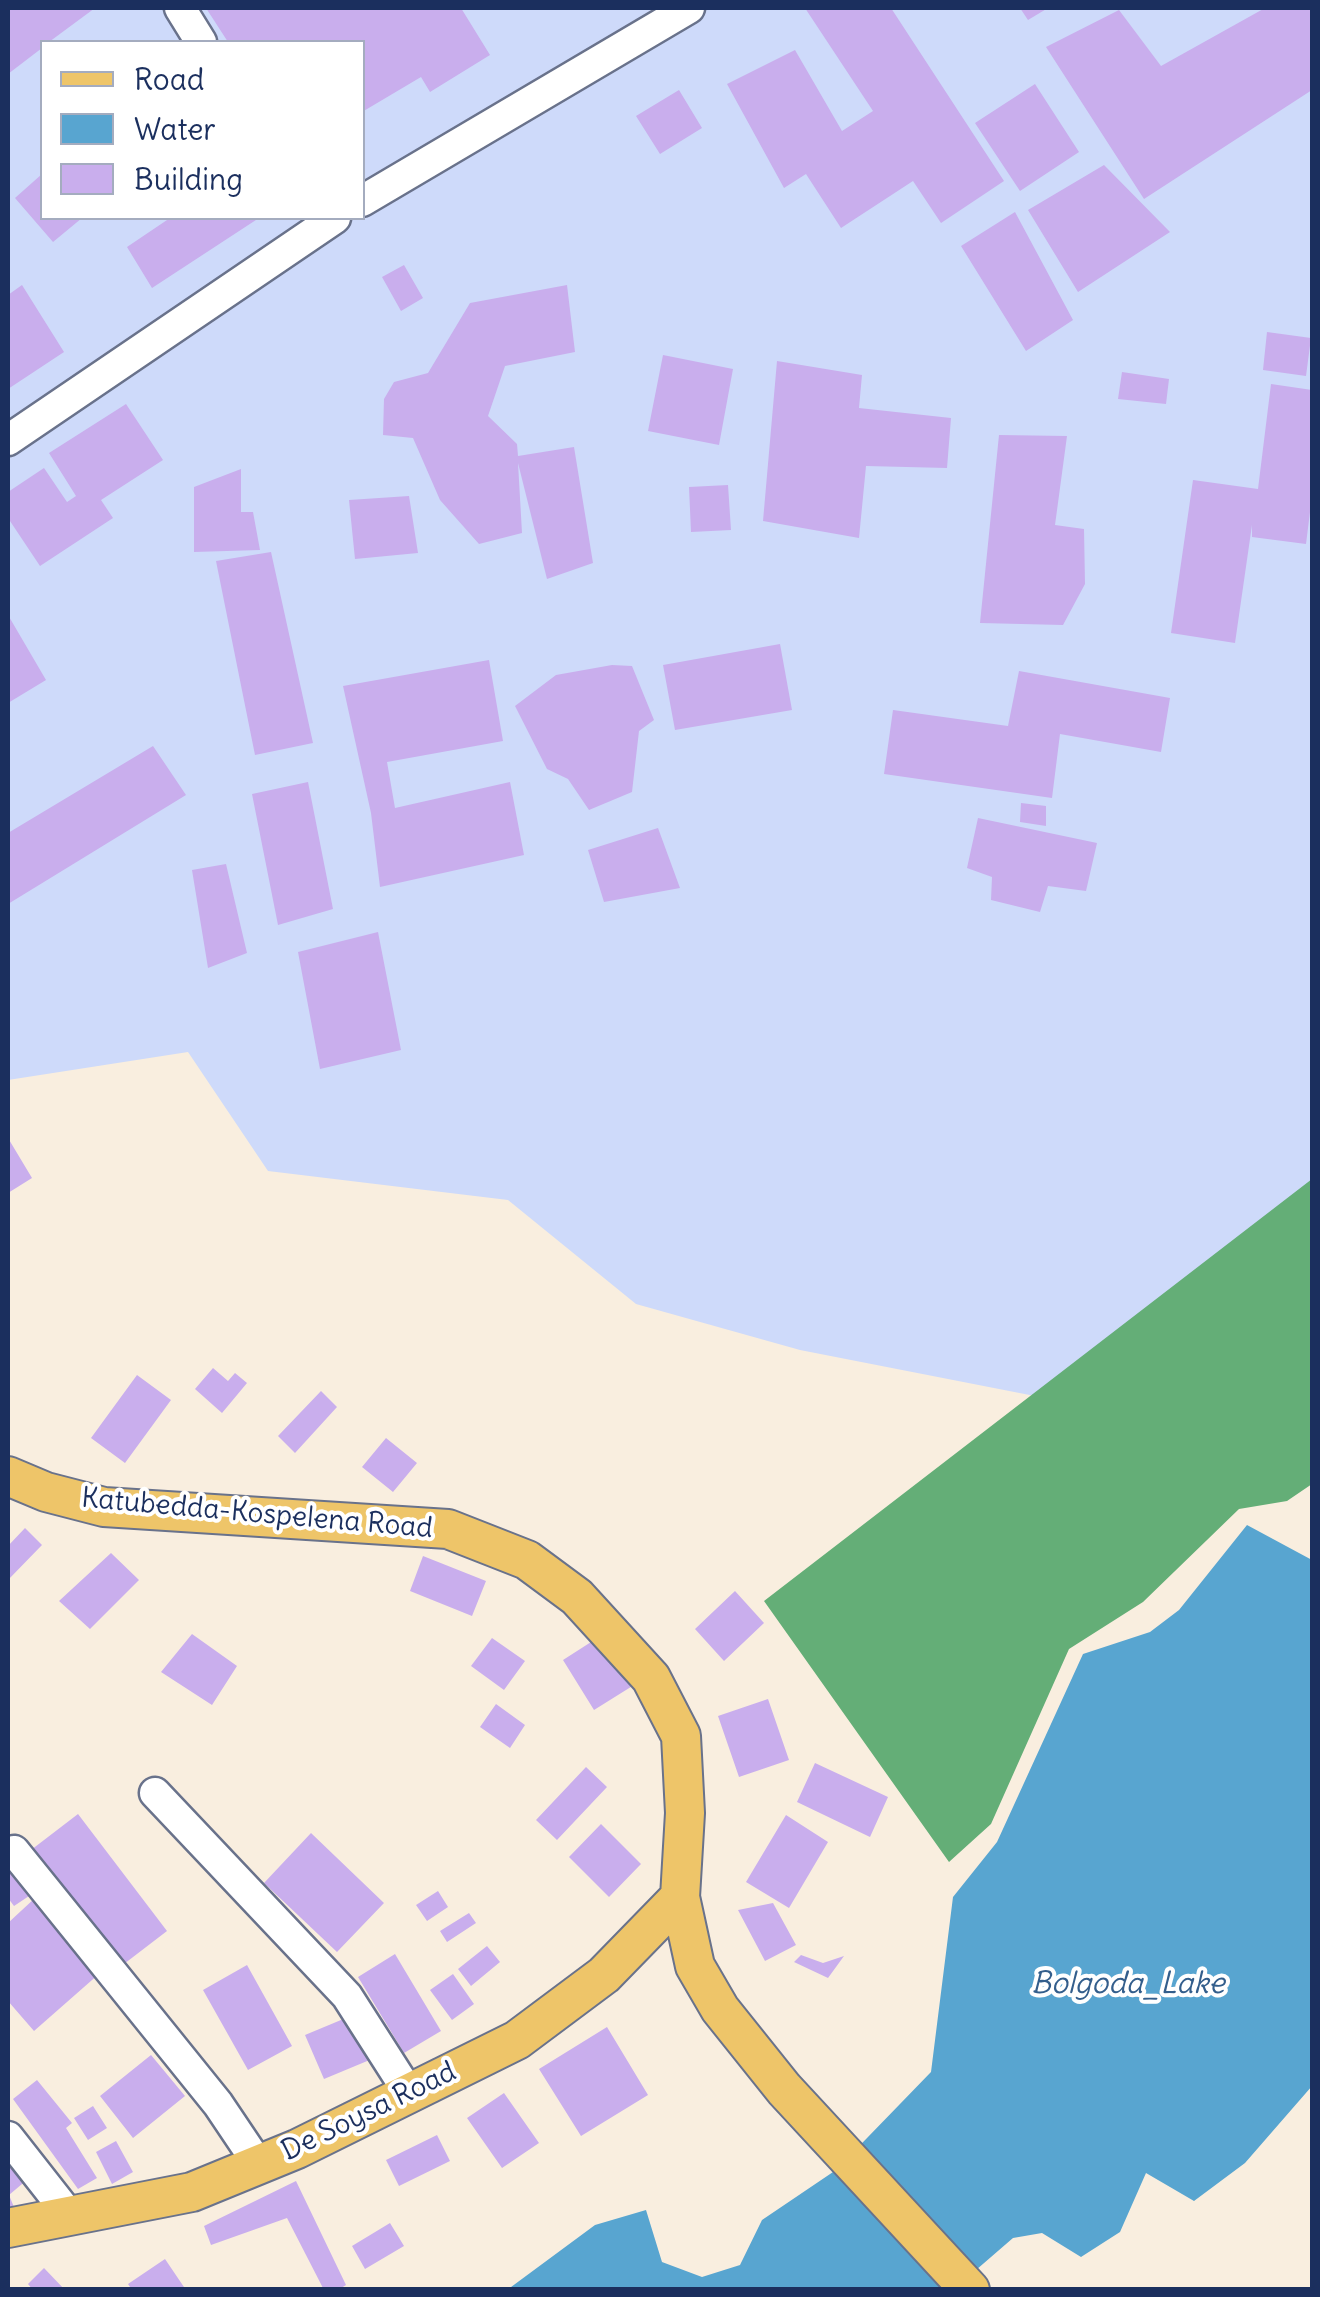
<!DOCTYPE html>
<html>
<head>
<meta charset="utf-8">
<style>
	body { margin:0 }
	#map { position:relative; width:1320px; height:2297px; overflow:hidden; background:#f9eedf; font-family:Delius,sans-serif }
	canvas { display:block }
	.frame { position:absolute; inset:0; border:10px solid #1b2f5e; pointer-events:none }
	.legend { position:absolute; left:40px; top:40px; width:325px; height:180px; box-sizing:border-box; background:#fff; border:2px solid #a4acbf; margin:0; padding:12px 18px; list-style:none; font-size:30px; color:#1b2f5e }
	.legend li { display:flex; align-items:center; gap:20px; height:50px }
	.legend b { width:50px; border:2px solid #a4acbf }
</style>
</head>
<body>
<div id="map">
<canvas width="1320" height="2297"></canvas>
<div class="frame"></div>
<ul class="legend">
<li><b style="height:12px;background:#eec569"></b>Road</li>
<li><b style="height:28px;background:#58a5d0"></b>Water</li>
<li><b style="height:28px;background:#c9aeed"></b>Building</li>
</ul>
</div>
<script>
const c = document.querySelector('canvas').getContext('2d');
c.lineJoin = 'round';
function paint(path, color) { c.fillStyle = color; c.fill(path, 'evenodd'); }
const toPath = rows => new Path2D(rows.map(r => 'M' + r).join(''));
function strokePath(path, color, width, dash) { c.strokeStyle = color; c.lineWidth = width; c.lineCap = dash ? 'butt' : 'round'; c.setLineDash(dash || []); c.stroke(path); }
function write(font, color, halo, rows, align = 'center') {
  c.font = font + ' Delius,sans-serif'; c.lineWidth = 8; c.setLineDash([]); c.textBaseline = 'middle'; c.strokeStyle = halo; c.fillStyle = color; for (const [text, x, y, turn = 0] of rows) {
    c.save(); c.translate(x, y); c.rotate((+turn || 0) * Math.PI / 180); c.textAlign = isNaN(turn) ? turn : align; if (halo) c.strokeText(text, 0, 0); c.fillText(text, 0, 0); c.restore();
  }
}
const built = toPath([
	[8,8,1312,8,1312,1385,1244,1437,800,1350,636,1304,508,1200,268,1171,188,1052,8,1080],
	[42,42,362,42,362,218,42,218]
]);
const forest = toPath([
	[1312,1179,1312,1484,1287,1501,1239,1509,1143,1602,1069,1649,991,1824,949,1862,764,1601]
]);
const water = toPath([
	[1247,1525,1312,1560,1312,2086,1245,2163,1194,2201,1146,2173,1120,2232,1081,2257,1042,2233,1013,2238,954,2289,507,2290,595,2225,646,2210,662,2262,702,2277,740,2265,762,2220,836,2170,931,2072,953,1897,997,1842,1083,1654,1150,1632,1179,1610]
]);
const building = toPath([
	[8,8,95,8,49,42,42,42,42,48,8,74],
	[206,8,461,8,490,55,430,92,421,77,362,112,362,42,228,42],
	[805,8,891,8,1004,181,941,223,913,181,841,228,806,174,784,188,727,84,795,50,842,131,873,111],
	[1020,8,1048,8,1028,20],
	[1265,8,1312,8,1312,90,1144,199,1046,47,1119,10,1161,66],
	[1035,84,1079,152,1020,191,975,123],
	[679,90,702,128,660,154,636,116],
	[1104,165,1170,232,1078,292,1028,210],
	[42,174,42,218,82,218,53,242,15,198],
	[1015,212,1073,320,1026,351,961,246],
	[170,218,259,218,152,288,127,247],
	[404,265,423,298,401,311,382,277],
	[22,285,64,352,8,389,8,295],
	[567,285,575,352,505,366,488,416,517,444,518,456,574,447,593,563,547,579,518,463,522,533,479,544,440,500,413,438,383,435,384,399,394,382,428,373,470,303],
	[1267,332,1311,338,1306,376,1263,370],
	[663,355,733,369,719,445,648,431],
	[777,361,862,375,859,408,951,418,947,468,866,466,859,538,763,521],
	[1122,372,1169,379,1166,404,1118,399],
	[1271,384,1312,390,1312,496,1306,544,1252,537,1252,525,1235,643,1171,633,1193,480,1258,489],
	[126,404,163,460,101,500,113,518,40,566,8,518,8,492,44,468,67,502,76,496,49,453],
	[999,435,1067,436,1055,525,1084,529,1085,584,1063,625,980,623],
	[241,469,241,512,253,512,260,550,194,552,194,487],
	[728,485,731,530,691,532,689,487],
	[409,496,418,553,355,559,349,500],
	[271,552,313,743,255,755,216,561],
	[8,615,46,680,8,703],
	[780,644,792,710,675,730,663,665],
	[489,660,503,741,387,762,395,808,510,782,524,855,380,887,371,813,343,686],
	[612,665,632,666,654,720,639,731,632,792,589,810,568,779,547,769,515,706,556,675],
	[1019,671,1170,698,1161,752,1060,734,1052,798,884,774,893,710,1008,726],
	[153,746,186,795,8,904,8,833],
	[308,782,333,909,278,925,252,794],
	[1021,803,1046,806,1046,826,1020,822],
	[978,818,1097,843,1086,891,1048,886,1040,912,991,900,992,877,967,868],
	[658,828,680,888,604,902,588,850],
	[226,864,247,953,208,968,192,870],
	[378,932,401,1050,320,1069,298,952],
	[8,1138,32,1178,8,1193],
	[213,1368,228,1381,235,1373,247,1383,222,1413,195,1389],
	[137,1375,171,1400,125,1463,91,1438],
	[321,1391,337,1407,295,1453,278,1436],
	[386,1438,417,1463,393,1492,362,1467],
	[25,1528,42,1545,8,1580,8,1546],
	[111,1553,139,1580,90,1629,59,1601],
	[423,1556,486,1581,472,1616,410,1591],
	[735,1591,764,1623,724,1661,695,1629],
	[192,1634,237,1666,212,1705,161,1672],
	[602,1635,634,1685,594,1710,563,1660],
	[492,1638,525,1661,504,1690,471,1666],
	[768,1699,789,1760,739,1777,718,1716],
	[496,1704,525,1725,510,1748,480,1727],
	[815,1763,888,1797,870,1837,797,1802],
	[586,1767,607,1787,557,1840,536,1820],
	[78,1814,167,1931,120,1967,31,1850],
	[786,1815,828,1842,789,1908,746,1882],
	[601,1824,641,1864,609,1897,569,1857],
	[311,1833,384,1903,337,1952,264,1883],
	[8,1870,29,1896,14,1906,8,1898],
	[438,1891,448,1907,427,1921,416,1905],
	[35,1898,100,1973,34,2031,8,2001,8,1923],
	[773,1903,796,1945,765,1961,738,1910],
	[469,1913,476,1923,447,1942,440,1931],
	[487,1946,500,1962,471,1986,458,1969],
	[395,1954,441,2031,404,2053,358,1977],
	[801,1955,823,1963,844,1956,828,1978,794,1962],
	[247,1965,292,2046,248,2070,203,1990],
	[453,1974,474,2004,452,2020,430,1990],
	[353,2015,372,2059,324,2079,305,2035],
	[607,2027,648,2095,581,2136,539,2069],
	[151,2055,185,2096,133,2138,100,2096],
	[37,2080,72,2123,66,2128,97,2178,78,2189,13,2099],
	[504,2093,539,2143,502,2168,467,2118],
	[93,2106,107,2128,88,2140,74,2118],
	[437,2135,450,2161,399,2186,386,2160],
	[116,2141,133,2172,112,2184,96,2152],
	[8,2156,28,2179,9,2195,16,2212,8,2215],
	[296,2181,346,2285,338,2290,324,2290,287,2218,211,2245,204,2226],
	[390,2223,404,2246,365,2269,352,2246],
	[165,2259,186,2290,132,2290,128,2284],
	[44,2268,65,2290,33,2290,28,2284]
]);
const minor = toPath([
	[180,8,201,42],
	[362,201,689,8],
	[8,440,335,218],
	[155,1793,347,1996,409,2093],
	[14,1851,218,2104,259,2165],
	[8,2137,70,2216]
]);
const major = toPath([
	[8,1476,46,1492,104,1507,448,1529,527,1560,577,1597,651,1678,681,1736,685,1813,680,1897,695,1966,720,2009,784,2089,970,2290],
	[8,2228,192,2192,297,2149,517,2040,604,1975,680,1897]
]);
const streetNames = [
	["Katubedda-Kospelena Road",257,1514,5],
	["De Soysa Road",369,2112,-26]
];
const waterNames = [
	["Bolgoda_Lake",1128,1984]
];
paint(built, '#cedafa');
paint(forest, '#64ae77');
paint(water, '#58a5d0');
paint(building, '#c9aeed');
strokePath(minor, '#69728b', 35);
strokePath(major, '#69728b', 42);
strokePath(minor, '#fff', 30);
strokePath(major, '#eec569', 38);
write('28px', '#1b2f5e', '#fff', streetNames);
write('italic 30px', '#335e8c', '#fff', waterNames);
</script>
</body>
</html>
